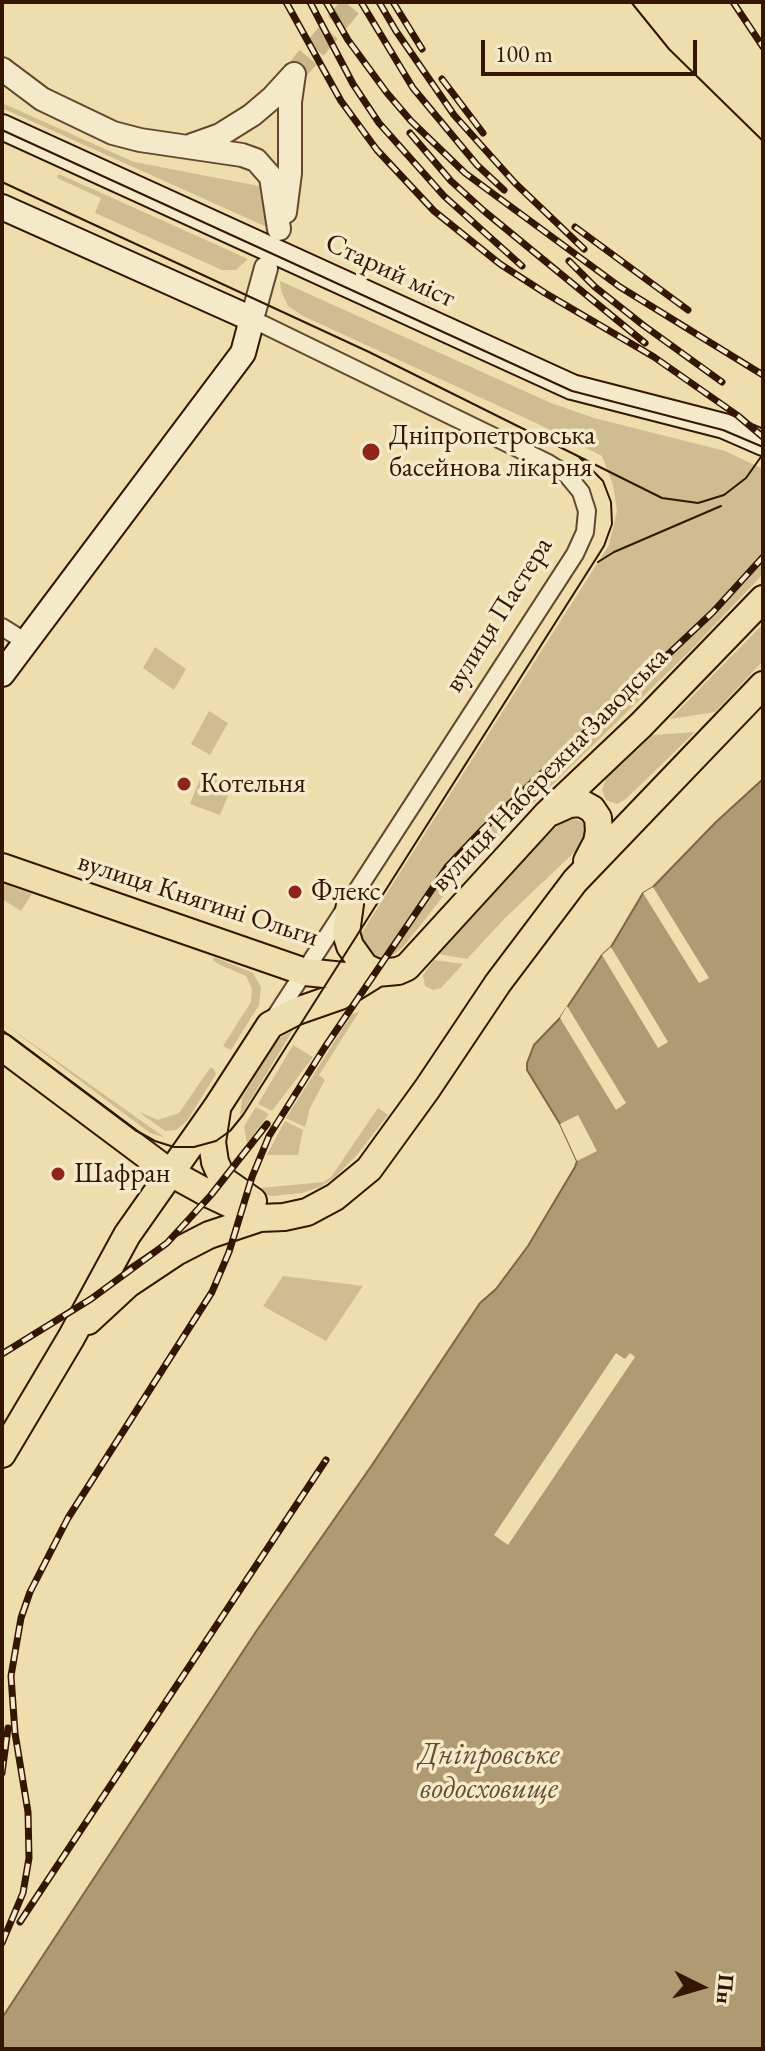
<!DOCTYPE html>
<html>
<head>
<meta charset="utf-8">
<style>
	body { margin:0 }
	#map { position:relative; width:765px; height:2051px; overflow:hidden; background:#eedead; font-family:"EB Garamond",serif }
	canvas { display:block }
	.frame { position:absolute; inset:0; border:4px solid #351603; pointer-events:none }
	.north { position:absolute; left:661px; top:1947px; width:80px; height:80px; -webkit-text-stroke:6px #f4eaca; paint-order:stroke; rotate:95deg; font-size:22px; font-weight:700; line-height:32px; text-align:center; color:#351603 }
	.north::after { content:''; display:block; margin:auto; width:28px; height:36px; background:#351603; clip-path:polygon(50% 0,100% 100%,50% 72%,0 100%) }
	.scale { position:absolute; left:481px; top:40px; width:216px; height:36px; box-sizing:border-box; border:4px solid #351603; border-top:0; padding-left:10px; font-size:24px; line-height:28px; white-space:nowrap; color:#351603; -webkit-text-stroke:6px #f4eaca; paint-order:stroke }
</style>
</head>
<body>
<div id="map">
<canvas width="765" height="2051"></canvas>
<div class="frame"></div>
<div class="north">Пн</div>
<div class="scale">100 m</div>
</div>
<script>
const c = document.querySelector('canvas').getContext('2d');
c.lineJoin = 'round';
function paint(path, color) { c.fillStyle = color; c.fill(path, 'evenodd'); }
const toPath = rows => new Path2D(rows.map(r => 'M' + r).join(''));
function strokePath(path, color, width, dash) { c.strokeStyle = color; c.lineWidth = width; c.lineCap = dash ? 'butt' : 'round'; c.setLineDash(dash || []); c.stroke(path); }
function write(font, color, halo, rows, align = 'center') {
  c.font = font + ' "EB Garamond",serif'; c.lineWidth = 7; c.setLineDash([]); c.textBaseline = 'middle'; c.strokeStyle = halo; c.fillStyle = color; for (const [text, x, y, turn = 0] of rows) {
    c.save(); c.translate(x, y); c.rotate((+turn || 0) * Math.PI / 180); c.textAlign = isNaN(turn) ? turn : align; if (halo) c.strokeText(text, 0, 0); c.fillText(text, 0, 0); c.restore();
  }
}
const green = toPath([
	[2,103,134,162,259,186,267,194,269,228,2,108],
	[59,174,248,259,236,270,222,270,95,213,101,198,57,178],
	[280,281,551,403,594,418,725,451,763,469,763,574,692,649,483,852,448,890,404,946,393,955,379,958,369,955,357,940,609,545,617,511,613,485,602,456,536,423,303,316,288,306,281,291],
	[763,624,763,661,715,712,670,719],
	[155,647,186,669,174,690,143,668],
	[209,711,228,723,210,755,191,744],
	[695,732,626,799,617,804,606,800,602,790,606,779,653,735],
	[202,774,232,786,220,815,190,804],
	[571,818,582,822,585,827,587,833,583,844,505,918,467,959,438,954,521,862,560,823],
	[2,883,32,894,21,911,2,899],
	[214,957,253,973,261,987,259,1005,231,1050,223,1046,251,1002,252,989,246,976,220,965,213,960],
	[434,960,463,964,441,988,433,990,425,986,423,975],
	[359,1012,319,1075,325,1080,310,1108,305,1127,286,1118,352,1014],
	[2,1022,164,1137,150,1133],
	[293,1030,240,1117,242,1098,277,1040],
	[293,1045,313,1057,272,1111,258,1104],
	[210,1068,213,1068,216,1074,187,1121,176,1130,165,1131,139,1112,158,1120,179,1113],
	[256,1107,269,1114,247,1143,244,1126],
	[378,1108,388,1115,357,1155,334,1178,320,1187,302,1193,272,1196,259,1193,260,1188,324,1182,331,1177],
	[285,1121,303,1130,298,1155,267,1155],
	[283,1276,363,1286,326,1341,263,1306]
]);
const water = toPath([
	[763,779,763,2049,2,2049,2,2018,257,1630,372,1465,480,1303,496,1289,528,1246,575,1167,577,1161,560,1124,527,1070,527,1063,534,1045,560,1018,602,955,611,947,643,893,653,887,716,822,763,779]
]);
const pier = toPath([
	[653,887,709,978,699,983,643,893],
	[611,947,668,1042,658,1048,602,955],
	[567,1006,626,1103,616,1110,560,1018],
	[578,1115,597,1151,577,1161,560,1124],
	[616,1353,625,1359,630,1353,635,1357,508,1545,494,1535]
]);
const tertiaryTunnel = toPath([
	[294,74,354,2]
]);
const minor = toPath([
	[252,319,548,463,567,475,581,492,587,511,585,532,575,554,273,1020],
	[2,627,26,642]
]);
const tertiary = toPath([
	[2,69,42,99,113,133,140,140,242,155,256,160,271,177,279,229],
	[192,145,220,135,252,115,272,98,293,75],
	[285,212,290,173,290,102,294,74],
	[252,319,266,268]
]);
const secondary = toPath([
	[2,127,572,387,724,426,763,443],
	[2,207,252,319,243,353,2,674]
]);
const primary = toPath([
	[551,812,569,804,581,803,592,809,598,818,599,831,597,842,587,861],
	[2,867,305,972,344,976,398,971,407,967,546,815,641,725,763,599],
	[350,904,346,933,350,946,365,967,377,973],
	[2,1047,169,1172,211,1195,260,1218,284,1217,307,1212,335,1197,369,1169,427,1089,498,983,575,881,763,685],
	[217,1110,212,1142,215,1162,223,1180,253,1201],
	[88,1321,128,1284,176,1252,209,1235,260,1218],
	[2,1454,71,1338,127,1235,217,1107,270,1025,297,1011,340,996,374,975]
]);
const tram = toPath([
	[631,2,669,49,763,141],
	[2,130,572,391,723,430,763,447],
	[2,182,369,352,662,498,698,503,724,495,746,478,763,454],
	[598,562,614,552,721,506],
	[2,1030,135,1130,155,1141,174,1147,194,1147,216,1141,230,1131,243,1115,604,546,612,524,611,502,603,481,579,457]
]);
const rail = toPath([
	[286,2,341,101,377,150,434,211,500,264,545,293,654,357,737,415,763,437],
	[310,2,353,84,379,123,444,196,522,266],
	[326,2,348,40,387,93,411,121,465,173,620,287,763,375],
	[361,2,413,88,477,165,504,190],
	[379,2,396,31,454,115,515,183,584,249],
	[393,2,422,49],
	[733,2,763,47],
	[442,79,483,133],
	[410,133,451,181,484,211,645,343],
	[575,227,688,310],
	[569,261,595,287,643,325,722,382],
	[2,1354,91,1299,167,1243,211,1195,267,1124],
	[2,1773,8,1728],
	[20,1922,326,1460],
	[2,1943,23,1893,29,1858,28,1812,15,1733,11,1676,21,1618,30,1592,68,1518,212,1292,229,1252,252,1177,269,1136,325,1047,447,867,483,829,713,612,763,557]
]);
const markers = [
	[371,452,10,"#8f2418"],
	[184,784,8,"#8f2418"],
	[295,892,8,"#8f2418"],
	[58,1174,8,"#8f2418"]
];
const streetNames = [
	["Старий міст",390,271,25],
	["вулиця Пастера",499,615,-58],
	["вулиця Набережна Заводська",550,770,-46],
	["вулиця Княгині Ольги",198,900,18]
];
const poiNames = [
	["Дніпропетровська",389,436],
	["басейнова лікарня",389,468],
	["Котельня",200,784],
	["Флекс",311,892],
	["Шафран",74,1174]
];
const waterNames = [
	["Дніпровське",489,1756],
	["водосховище",489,1790]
];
paint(green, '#cfbc90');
paint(water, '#af9a73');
strokePath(water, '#7e6546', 2);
paint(pier, '#eedead');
strokePath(tertiaryTunnel, '#c9b68b', 22, [22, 11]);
strokePath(minor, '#63482e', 20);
strokePath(tertiary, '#63482e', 26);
strokePath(secondary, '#351603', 28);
strokePath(primary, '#351603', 30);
strokePath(minor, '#f4eaca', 16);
strokePath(tertiary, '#f4eaca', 22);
strokePath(secondary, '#f4eaca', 24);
strokePath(primary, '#eedead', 26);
strokePath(tram, '#351603', 2);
strokePath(rail, '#351603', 7);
strokePath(rail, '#f4eaca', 4, [12]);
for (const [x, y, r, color] of markers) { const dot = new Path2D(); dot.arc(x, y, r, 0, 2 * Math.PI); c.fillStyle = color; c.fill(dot); strokePath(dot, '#f4eaca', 3); }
write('28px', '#351603', '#f4eaca', streetNames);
write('28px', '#351603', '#f4eaca', poiNames, 'left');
write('italic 30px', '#664b30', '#f4eaca', waterNames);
</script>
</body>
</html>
